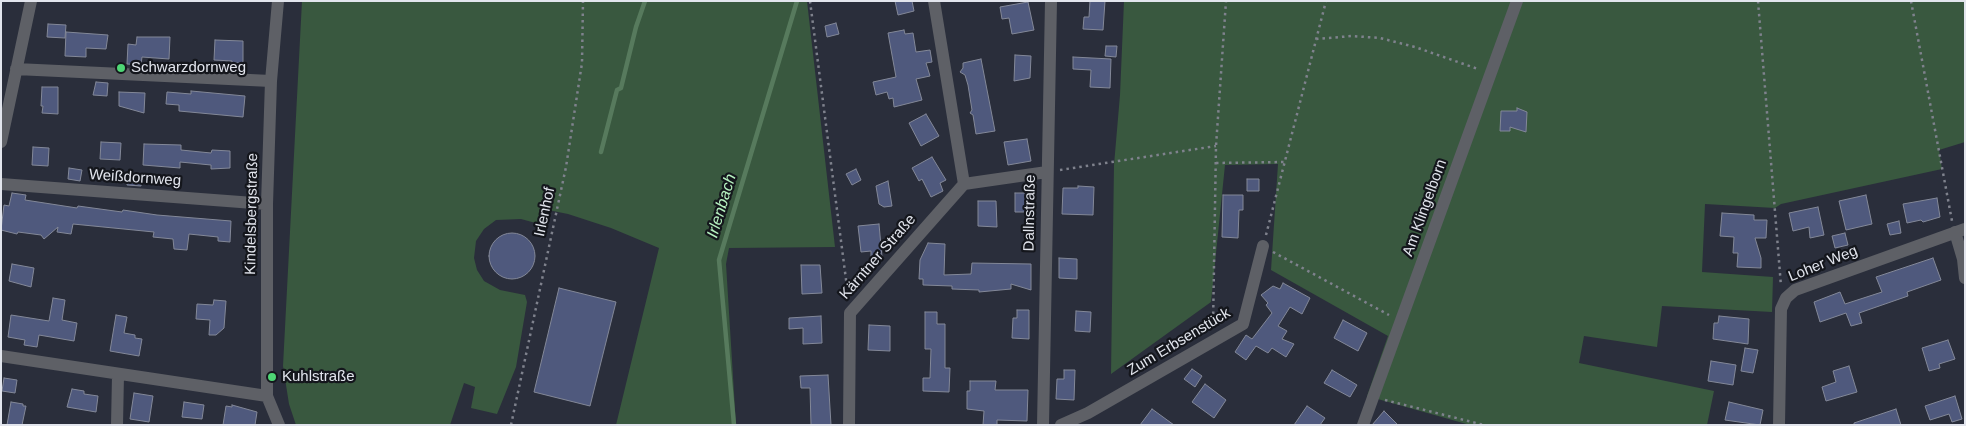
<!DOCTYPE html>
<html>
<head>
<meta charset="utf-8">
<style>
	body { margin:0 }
	#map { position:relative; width:1966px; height:426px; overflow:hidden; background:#2a2e3b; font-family:Helvetica,sans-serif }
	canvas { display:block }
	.frame { position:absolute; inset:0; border:2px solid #e2e5ed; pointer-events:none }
</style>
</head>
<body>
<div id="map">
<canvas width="1966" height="426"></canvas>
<div class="frame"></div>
</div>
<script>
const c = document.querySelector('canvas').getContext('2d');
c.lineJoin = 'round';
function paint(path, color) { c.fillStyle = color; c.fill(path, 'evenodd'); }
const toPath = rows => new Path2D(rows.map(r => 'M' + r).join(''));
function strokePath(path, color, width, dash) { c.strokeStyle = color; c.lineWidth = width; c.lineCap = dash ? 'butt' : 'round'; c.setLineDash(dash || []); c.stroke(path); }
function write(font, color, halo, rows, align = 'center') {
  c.font = font + ' Helvetica,sans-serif'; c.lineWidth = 4.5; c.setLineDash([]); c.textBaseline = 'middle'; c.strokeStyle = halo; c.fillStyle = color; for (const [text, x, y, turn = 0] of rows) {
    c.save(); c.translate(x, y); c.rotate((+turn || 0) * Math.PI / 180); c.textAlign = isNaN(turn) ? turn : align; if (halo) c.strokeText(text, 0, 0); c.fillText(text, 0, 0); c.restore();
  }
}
const green = toPath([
	[302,1,807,1,835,247,729,248,726,264,736,425,616,425,659,248,611,228,568,214,548,210,543,225,521,219,496,220,484,229,476,241,474,258,477,270,484,281,500,290,525,295,527,302,516,367,497,414,471,408,475,387,464,383,450,425,296,425,289,404,283,366],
	[1124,1,1965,1,1965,142,1939,150,1942,169,1781,204,1775,208,1705,204,1702,272,1773,277,1772,312,1662,306,1657,347,1584,336,1579,363,1714,391,1707,425,1470,425,1367,396,1388,336,1271,270,1278,164,1225,165,1211,302,1111,374,1114,165,1120,95]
]);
const stream = toPath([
	[601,152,617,90,621,88,636,27,645,1],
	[734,425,719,260,797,1]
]);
const building = toPath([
	[895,1,912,1,914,11,898,15,895,1],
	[1090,1,1105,1,1103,30,1083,29,1084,17,1089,17,1090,1],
	[1028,2,1034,30,1012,34,1009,18,1002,19,1000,7,1028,2],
	[836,23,839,34,827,37,825,26,836,23],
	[48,24,66,25,65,38,47,37,48,24],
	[904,30,905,34,913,33,916,52,930,50,932,62,926,63,930,76,916,79,922,100,894,107,893,98,889,99,887,92,876,95,873,82,896,77,888,33,904,30],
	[66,32,108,35,106,49,86,48,86,57,65,56,66,32],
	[137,37,170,37,169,59,142,57,141,65,127,64,128,44,136,45,137,37],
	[215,40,243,41,243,63,232,63,232,61,214,60,215,40],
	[1106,46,1117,46,1116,57,1105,56,1106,46],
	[1015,55,1031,56,1030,78,1014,81,1015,55],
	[1073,57,1111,59,1110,88,1090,87,1091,70,1073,69,1073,57],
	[981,59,995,131,976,134,973,115,970,113,972,110,968,85,965,75,960,72,963,68,963,63,981,59],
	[96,82,108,83,107,96,93,95,96,82],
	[42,87,58,87,58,114,42,113,43,106,41,106,42,87],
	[191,91,245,96,243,117,179,111,179,105,166,104,167,92,191,94,191,91],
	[119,92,145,93,144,113,119,106,119,92],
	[1517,108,1527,112,1526,132,1510,127,1510,131,1500,131,1501,111,1517,111,1517,108],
	[926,114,939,136,921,146,909,123,926,114],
	[1027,139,1031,161,1008,165,1004,142,1027,139],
	[101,142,121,143,120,160,100,159,101,142],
	[144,144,181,145,181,150,211,153,212,150,230,151,230,168,211,169,211,165,180,162,180,168,143,165,144,144],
	[33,147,49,148,48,166,32,165,33,147],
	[932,157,946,180,940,183,943,191,931,197,922,179,919,181,912,168,932,157],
	[69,168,82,170,80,181,68,179,69,168],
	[856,169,861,180,852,185,846,174,856,169],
	[128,173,142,174,141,186,127,185,128,173],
	[1247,179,1259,179,1259,191,1247,191,1247,179],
	[888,181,892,206,884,207,879,204,876,186,888,181],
	[1078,186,1094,187,1093,215,1062,214,1063,188,1078,188,1078,186],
	[12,193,26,195,25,200,77,208,78,206,122,212,123,210,157,215,231,221,230,242,218,241,218,237,189,234,187,250,174,249,173,239,153,237,154,232,73,224,71,234,57,232,58,227,44,239,41,235,18,232,17,234,1,230,4,205,9,206,12,193],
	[1015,193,1031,193,1031,212,1015,212,1015,193],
	[1223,195,1243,195,1243,210,1239,210,1238,238,1222,237,1223,195],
	[1866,195,1872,224,1846,230,1839,201,1866,195],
	[1937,198,1940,217,1923,222,1921,220,1907,223,1903,204,1937,198],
	[978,201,996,201,997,227,978,226,978,201],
	[1818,207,1824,235,1810,238,1809,227,1793,231,1789,213,1818,207],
	[1722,213,1754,215,1754,220,1767,220,1766,238,1755,238,1761,258,1761,268,1737,267,1738,253,1733,253,1734,237,1720,236,1722,213],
	[1899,221,1901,233,1890,235,1887,224,1899,221],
	[879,224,882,257,871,258,871,251,861,252,858,226,879,224],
	[1845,233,1848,245,1835,248,1832,236,1845,233],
	'489 256a23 23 0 1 1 46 0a23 23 0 1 1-46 0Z',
	[928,243,945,244,944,275,971,274,972,263,1031,264,1031,290,1011,284,1011,289,979,292,979,290,952,289,952,286,923,285,923,279,919,279,920,260,928,243],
	[1059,258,1077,259,1077,279,1059,278,1059,258],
	[1933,258,1941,280,1907,292,1908,296,1859,313,1862,323,1851,326,1846,313,1820,322,1814,302,1840,292,1845,304,1882,292,1876,277,1933,258],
	[12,264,34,268,31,287,9,281,12,264],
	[801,265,820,265,822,293,802,294,801,265],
	[1283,283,1310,298,1302,314,1290,307,1278,326,1287,331,1282,339,1294,344,1286,357,1272,348,1268,353,1256,346,1246,360,1235,352,1246,335,1252,339,1272,313,1266,305,1268,303,1261,295,1273,286,1280,289,1283,283],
	[559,288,616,302,590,406,534,392,559,288],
	[53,298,65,300,62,320,77,323,74,341,39,335,37,347,24,345,25,340,8,337,11,315,49,321,53,298],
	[214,300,226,301,224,328,216,335,209,335,210,320,196,319,197,304,213,305,214,300],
	[1017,310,1029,310,1029,339,1012,338,1013,318,1017,318,1017,310],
	[1076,311,1091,312,1090,332,1075,331,1076,311],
	[925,312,937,312,937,324,945,324,945,368,950,368,949,392,923,391,923,378,930,378,931,349,925,349,925,312],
	[116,315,127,317,124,333,135,335,135,338,142,339,139,356,110,351,116,315],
	[821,316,822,343,803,344,803,328,789,329,789,318,821,316],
	[1719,316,1749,319,1748,344,1713,339,1714,323,1718,323,1719,316],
	[1343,320,1367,333,1358,351,1334,338,1343,320],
	[869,325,890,326,890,351,868,350,869,325],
	[1948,340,1955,359,1939,364,1940,368,1929,371,1922,348,1948,340],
	[1745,348,1758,350,1753,373,1741,371,1745,348],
	[1711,361,1736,365,1733,385,1708,381,1711,361],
	[1849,366,1857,392,1826,401,1822,387,1836,382,1833,371,1849,366],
	[1192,369,1202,376,1195,387,1184,379,1192,369],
	[1064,370,1075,370,1074,400,1056,399,1057,379,1064,379,1064,370],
	[1332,370,1357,385,1350,397,1324,383,1332,370],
	[828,375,831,425,811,425,810,388,801,388,800,376,828,375],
	[4,378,17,380,15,393,2,391,4,378],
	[970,381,996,381,995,390,1028,390,1027,421,997,420,997,425,983,425,984,411,967,409,967,391,970,391,970,381],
	[1205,384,1226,400,1214,418,1192,402,1205,384],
	[72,389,84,391,84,394,98,396,96,412,67,407,72,389],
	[134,393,153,396,149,422,130,419,134,393],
	[1955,396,1962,419,1952,422,1949,414,1930,420,1925,406,1955,396],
	[11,402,23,404,23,406,26,406,22,425,7,425,11,402],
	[184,402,204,405,202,419,182,417,184,402],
	[1729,402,1763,410,1760,425,1725,420,1729,402],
	[232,405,257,412,255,425,223,425,226,406,232,407,232,405],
	[1307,406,1325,418,1320,425,1294,425,1307,406],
	[1152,409,1174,425,1140,425,1152,409],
	[1896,409,1901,425,1854,425,1854,423,1896,409],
	[1384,411,1398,425,1372,425,1384,411]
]);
const path = toPath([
	[810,1,848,295],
	[1758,1,1781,286],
	[1911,1,1952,221],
	[1316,39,1352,36,1380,38,1415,47,1478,69],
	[1216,163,1285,162],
	[1060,170,1216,146],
	[1266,235,1326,1],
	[1273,252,1389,315],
	[1213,327,1216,146,1226,1],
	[1385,400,1484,425],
	[511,425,566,167,582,63,583,1]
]);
const minor = toPath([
	[278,1,271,81,267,204,267,396,279,425],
	[934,1,964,184],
	[16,69,271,81],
	[1,142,31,1],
	[1,184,267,204],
	[1955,232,1963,259,1965,278],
	[1,356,267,396],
	[117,425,118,375],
	[849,425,850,313,964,184,1047,172],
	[1043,425,1051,1],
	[1061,425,1088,413,1243,324,1263,246],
	[1363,425,1517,1],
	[1779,425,1781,309,1786,298,1795,290,1965,229]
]);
const markers = [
	[121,68,5,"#4ed675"],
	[272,377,5,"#4ed675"]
];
const poiNames = [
	["Schwarzdornweg",131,68],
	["Kuhlstraße",282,377]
];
const streetNames = [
	["Weißdornweg",135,178,4],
	["Am Klingelborn",1425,208,-70],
	["Irlenhof",545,212,-78],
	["Dallnstraße",1030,213,-89],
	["Kindelsbergstraße",252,214,-89],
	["Kärntner Straße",878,257,-49],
	["Loher Weg",1823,264,-22],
	["Zum Erbsenstück",1179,342,-31]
];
const waterNames = [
	["Irlenbach",722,206,-73]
];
paint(green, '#39583f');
strokePath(stream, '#577a5d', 4.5);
paint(building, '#4f597d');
strokePath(building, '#838898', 1);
strokePath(path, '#7f828d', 2.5, [2.5, 4]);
strokePath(minor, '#5e6066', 12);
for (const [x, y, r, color] of markers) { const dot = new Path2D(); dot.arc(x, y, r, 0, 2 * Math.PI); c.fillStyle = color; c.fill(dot); strokePath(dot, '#14161c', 2); }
write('15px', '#e2e5ed', '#14161c', poiNames, 'left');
write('15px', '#e2e5ed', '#14161c', streetNames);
write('italic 16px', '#b7f2c1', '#14161c', waterNames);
</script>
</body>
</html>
